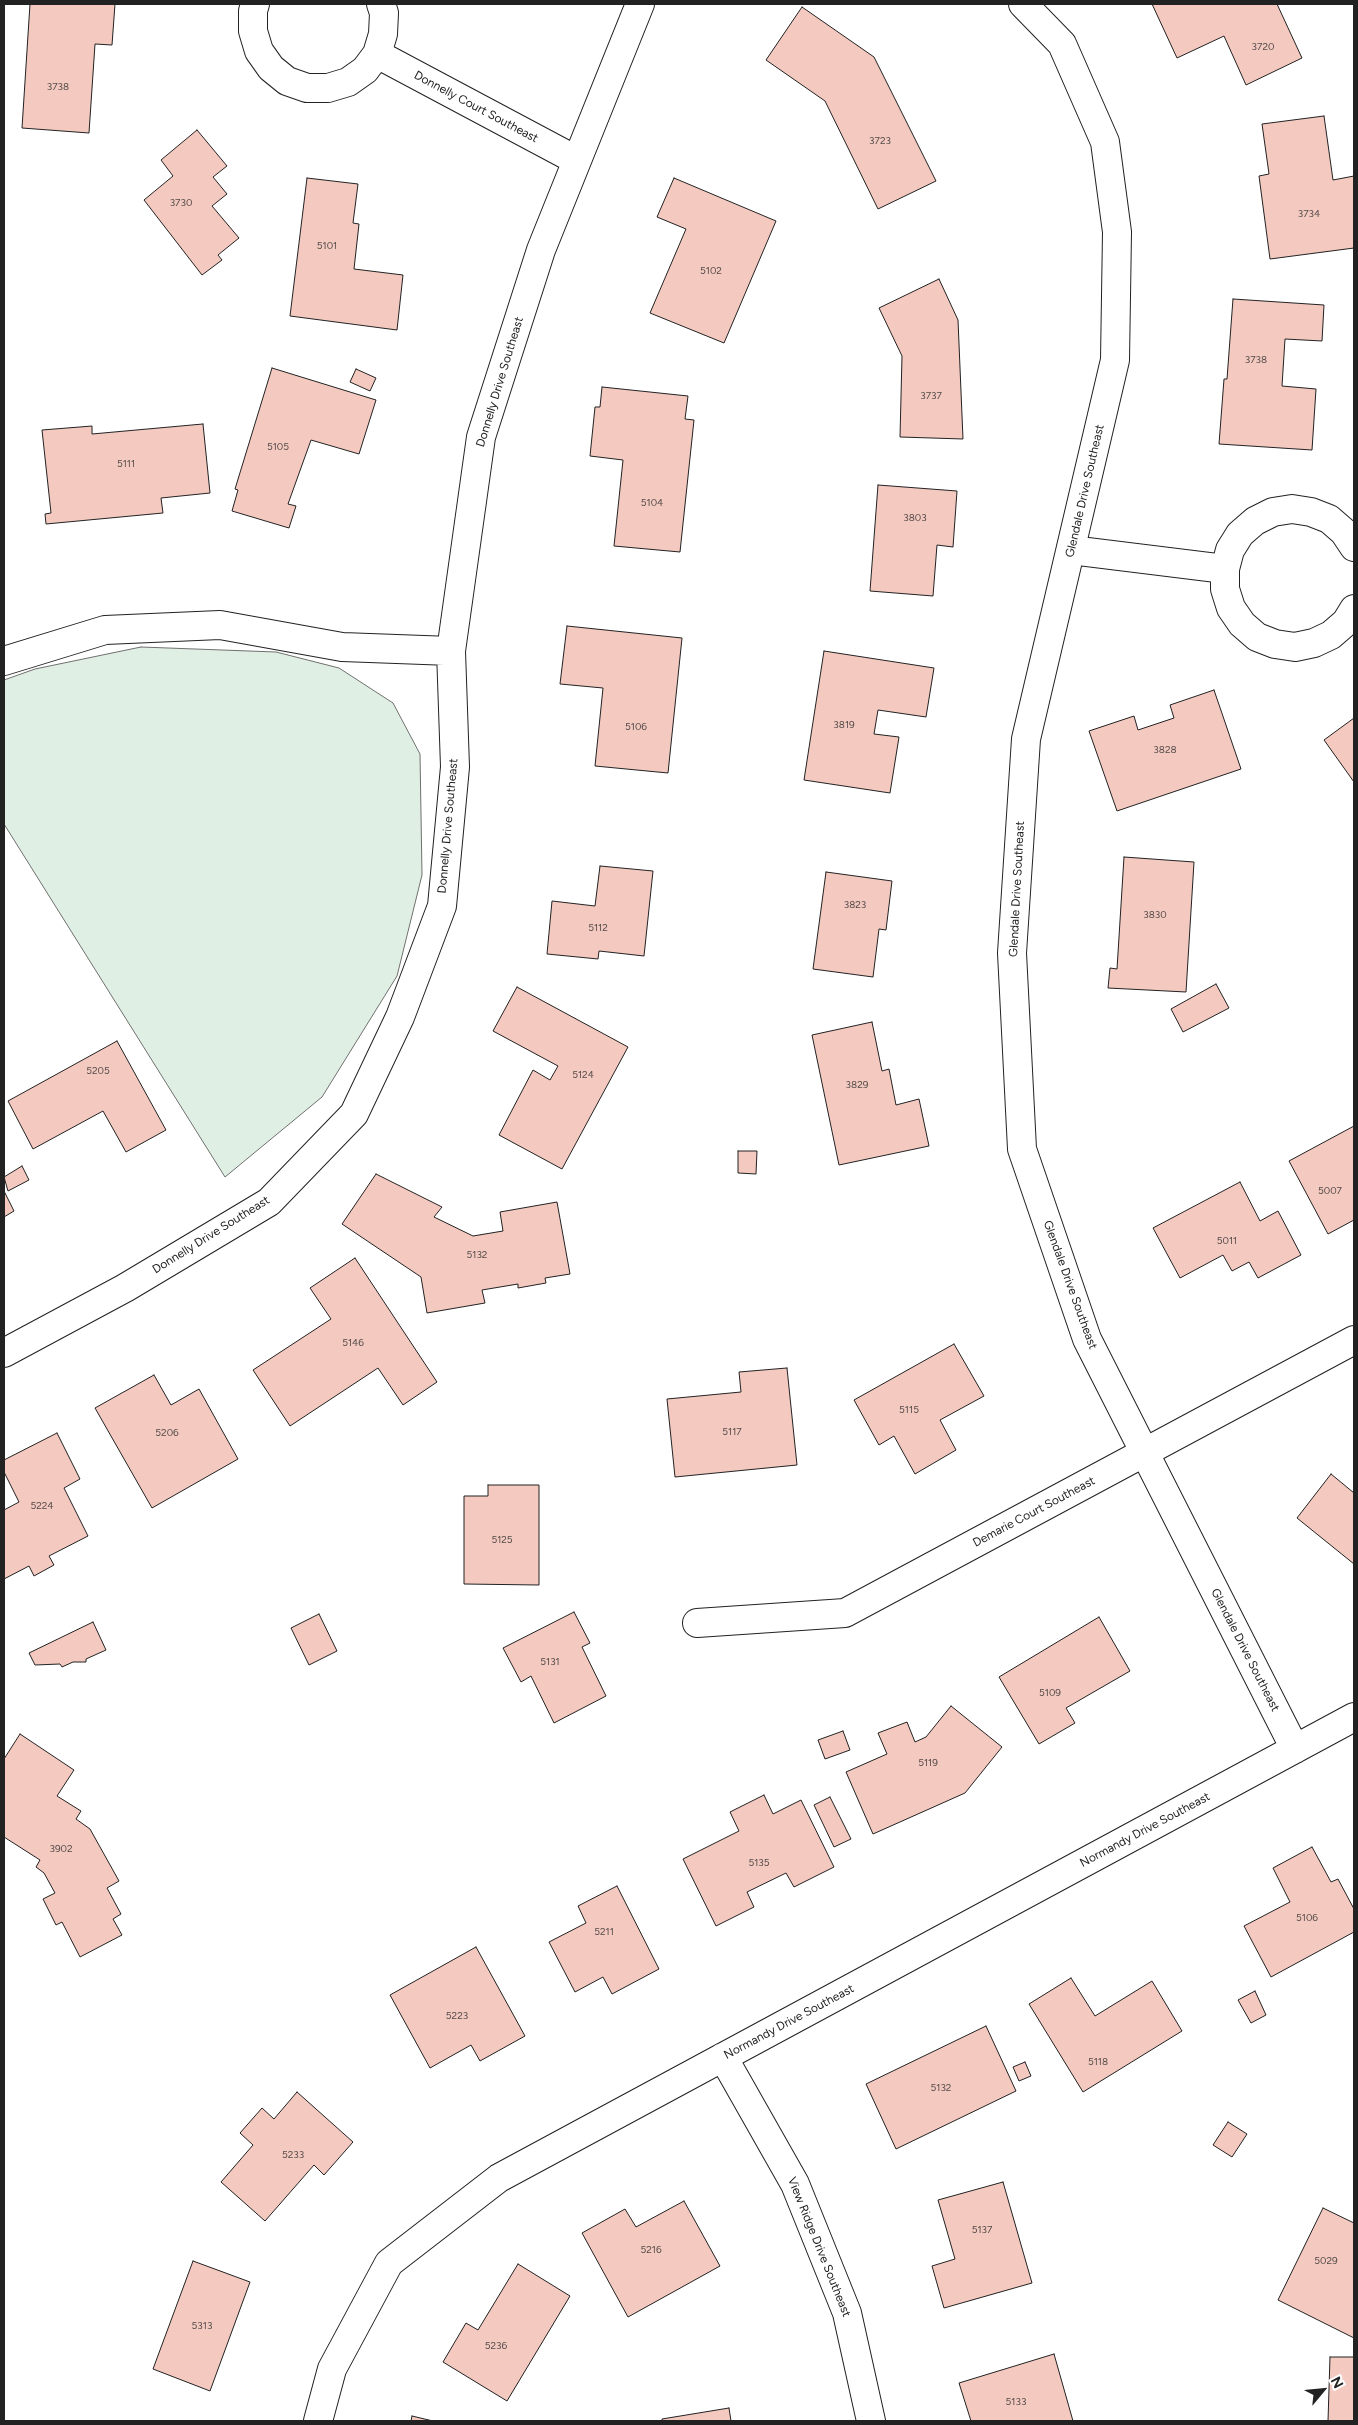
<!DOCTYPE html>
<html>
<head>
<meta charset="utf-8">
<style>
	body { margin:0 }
	#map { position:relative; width:1358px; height:2425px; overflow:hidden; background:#fff; font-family:Figtree,sans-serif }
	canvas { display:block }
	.frame { position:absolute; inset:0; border:5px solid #222; pointer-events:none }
	.north { position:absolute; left:1298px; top:2365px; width:50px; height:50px; -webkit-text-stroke:4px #fff; paint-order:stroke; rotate:62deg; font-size:14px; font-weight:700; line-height:20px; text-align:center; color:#222 }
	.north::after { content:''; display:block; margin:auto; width:18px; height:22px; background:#222; clip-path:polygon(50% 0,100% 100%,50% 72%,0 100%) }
</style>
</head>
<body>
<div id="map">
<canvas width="1358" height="2425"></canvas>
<div class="frame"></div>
<div class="north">N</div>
</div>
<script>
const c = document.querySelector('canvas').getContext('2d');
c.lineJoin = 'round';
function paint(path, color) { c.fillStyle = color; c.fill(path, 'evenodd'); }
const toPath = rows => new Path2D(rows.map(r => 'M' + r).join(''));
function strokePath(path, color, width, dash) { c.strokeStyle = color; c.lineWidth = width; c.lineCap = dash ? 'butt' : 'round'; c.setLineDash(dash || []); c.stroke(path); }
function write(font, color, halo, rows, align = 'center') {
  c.font = font + ' Figtree,sans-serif'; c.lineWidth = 4; c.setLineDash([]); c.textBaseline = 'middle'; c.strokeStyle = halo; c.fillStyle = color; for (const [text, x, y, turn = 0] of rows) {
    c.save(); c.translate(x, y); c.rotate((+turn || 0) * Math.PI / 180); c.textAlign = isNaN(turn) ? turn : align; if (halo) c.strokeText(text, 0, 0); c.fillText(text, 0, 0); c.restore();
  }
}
const green = toPath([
	[141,647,276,652,339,668,393,703,420,754,422,875,397,976,322,1097,225,1177,4,824,4,680,35,669,141,647]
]);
const building = toPath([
	[30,4,115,4,112,45,95,44,89,133,22,128,30,4],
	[1152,4,1277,4,1302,58,1246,85,1224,36,1177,58,1152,4],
	[802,7,874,57,936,181,878,209,825,101,766,60,802,7],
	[1324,116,1333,180,1354,176,1354,248,1270,259,1259,176,1269,174,1262,124,1324,116],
	[197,130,227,166,213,177,227,194,212,206,239,238,218,255,222,260,202,275,144,200,173,176,161,160,197,130],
	[307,178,358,184,353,223,359,224,354,269,403,275,397,330,290,316,307,178],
	[674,178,776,221,724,343,650,313,686,229,657,217,674,178],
	[939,279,958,320,963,439,900,437,902,356,879,308,939,279],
	[1233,299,1324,305,1322,341,1285,339,1282,386,1316,389,1312,450,1219,444,1224,379,1227,379,1233,299],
	[272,368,376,400,359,454,311,440,288,504,296,506,289,528,232,511,238,490,235,489,272,368],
	[356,369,376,378,370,391,350,382,356,369],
	[602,387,688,396,685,419,694,420,680,552,614,546,623,460,590,456,595,407,600,407,602,387],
	[203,424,210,493,161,498,163,513,46,524,45,514,51,513,42,430,92,426,92,434,203,424],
	[878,485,957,491,953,547,937,545,933,596,870,591,878,485],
	[567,626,682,638,668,773,595,766,603,688,560,684,567,626],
	[824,651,934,668,926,717,878,710,874,734,899,737,890,793,804,780,824,651],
	[1214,690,1241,769,1117,811,1089,731,1134,716,1138,730,1174,718,1170,705,1214,690],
	[1354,718,1354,782,1324,740,1354,718],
	[1124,857,1194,862,1186,992,1108,988,1110,968,1117,969,1124,857],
	[600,866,653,871,644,956,599,951,598,959,547,954,552,901,595,906,600,866],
	[826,872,892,881,886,930,879,929,873,977,813,969,826,872],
	[1216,984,1229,1008,1183,1032,1171,1009,1216,984],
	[517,987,628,1047,562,1169,499,1135,533,1070,550,1080,558,1066,493,1031,517,987],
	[872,1022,882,1071,889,1069,896,1105,919,1099,929,1146,839,1165,812,1035,872,1022],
	[117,1041,166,1130,126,1152,103,1111,33,1149,8,1101,117,1041],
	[1354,1126,1354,1220,1328,1234,1289,1161,1354,1126],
	[738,1151,757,1151,756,1174,738,1173,738,1151],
	[22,1166,29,1180,8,1191,4,1177,22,1166],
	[376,1174,442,1207,434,1217,473,1236,503,1231,500,1212,557,1202,570,1274,545,1278,546,1283,518,1288,518,1284,482,1290,485,1303,427,1313,421,1277,342,1224,376,1174],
	[1240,1182,1260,1221,1278,1211,1301,1255,1258,1278,1249,1262,1232,1271,1223,1255,1180,1278,1153,1228,1240,1182],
	[4,1191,14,1211,4,1217,4,1191],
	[355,1258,437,1382,403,1405,378,1368,290,1426,253,1370,331,1319,310,1288,355,1258],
	[954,1344,984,1396,940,1420,956,1450,915,1474,894,1436,879,1445,854,1400,954,1344],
	[787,1368,797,1465,675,1477,667,1399,741,1392,739,1372,787,1368],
	[154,1375,171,1405,199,1389,238,1459,152,1508,95,1408,154,1375],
	[57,1433,80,1479,64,1488,88,1536,49,1556,54,1565,34,1576,29,1566,4,1579,4,1510,19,1502,4,1472,4,1460,57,1433],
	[1331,1474,1354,1493,1354,1564,1297,1518,1331,1474],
	[488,1485,539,1485,539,1585,464,1584,464,1496,488,1496,488,1485],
	[574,1612,590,1643,582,1647,606,1696,554,1723,531,1676,521,1682,503,1648,574,1612],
	[319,1614,337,1651,309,1665,291,1628,319,1614],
	[1099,1617,1130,1671,1066,1708,1075,1723,1039,1744,999,1677,1099,1617],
	[93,1622,106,1650,86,1659,86,1662,73,1662,62,1667,60,1664,35,1665,29,1653,93,1622],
	[951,1706,1002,1747,965,1793,873,1834,846,1772,887,1754,878,1733,907,1722,915,1742,926,1737,951,1706],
	[843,1731,850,1750,825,1759,818,1740,843,1731],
	[20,1734,74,1770,57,1796,81,1811,76,1819,90,1829,119,1881,107,1888,121,1914,113,1919,122,1935,80,1957,62,1922,56,1925,43,1899,55,1893,44,1873,36,1867,40,1860,4,1837,4,1759,20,1734],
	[764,1795,773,1814,801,1800,834,1867,794,1887,786,1873,747,1892,754,1907,716,1926,683,1859,739,1831,730,1812,764,1795],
	[830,1797,851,1839,834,1847,814,1805,830,1797],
	[1312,1847,1331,1882,1338,1879,1354,1909,1354,1932,1271,1977,1244,1926,1290,1902,1273,1868,1312,1847],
	[617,1886,659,1969,612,1994,603,1977,575,1992,549,1942,586,1923,578,1906,617,1886],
	[476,1947,525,2036,480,2061,471,2045,430,2068,390,1995,476,1947],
	[1071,1978,1095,2016,1152,1981,1182,2031,1083,2092,1029,2004,1071,1978],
	[1255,1991,1266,2015,1251,2023,1238,2000,1255,1991],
	[986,2026,1016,2091,896,2149,866,2084,986,2026],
	[1025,2062,1031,2076,1019,2081,1013,2067,1025,2062],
	[297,2092,353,2142,324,2175,314,2165,265,2221,221,2182,253,2145,240,2133,262,2108,274,2119,297,2092],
	[1228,2122,1247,2134,1232,2157,1213,2145,1228,2122],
	[1003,2182,1032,2283,944,2308,932,2266,955,2259,938,2200,1003,2182],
	[684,2201,720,2266,628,2317,582,2233,625,2209,636,2227,684,2201],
	[1323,2208,1354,2223,1354,2338,1278,2300,1323,2208],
	[193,2261,250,2282,210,2391,153,2369,193,2261],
	[518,2264,570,2296,507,2401,443,2362,466,2323,478,2330,518,2264],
	[1054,2354,1073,2421,971,2421,959,2383,1054,2354],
	[1330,2357,1354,2357,1354,2421,1328,2421,1330,2357],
	[729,2408,731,2421,662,2421,662,2419,729,2408],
	[412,2416,433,2421,411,2421,412,2416]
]);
const minor = toPath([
	[255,4,253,11,253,31,259,51,271,68,287,81,307,88,328,88,348,82,365,70,377,54,383,34,384,13,381,4],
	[1023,4,1062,44,1105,142,1117,232,1115,360,1026,739,1012,953,1022,1149,1087,1339,1295,1749],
	[377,54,576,160],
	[1354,547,1344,532,1329,519,1311,512,1292,509,1273,512,1255,521,1240,534,1230,550,1225,569,1225,589,1231,608,1242,624,1257,637,1275,644,1295,647,1314,643,1331,635,1346,622,1354,609],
	[1071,550,1225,569],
	[4,661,105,630,220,625,342,647,451,651],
	[4,1353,125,1288,269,1202,354,1114,400,1017,442,906,455,767,451,651,481,437,541,250,640,4],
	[697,1623,845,1613,1354,1340],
	[723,2057,795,2184,847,2313,871,2421],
	[318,2421,332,2369,389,2263,499,2178,1354,1717]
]);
const numberNames = [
	["3720",1263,47],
	["3738",58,87],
	["3723",880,141],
	["3730",181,203],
	["3734",1309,214],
	["5101",327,246],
	["5102",711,271],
	["3738",1256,360],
	["3737",931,396],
	["5105",278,447],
	["5111",126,464],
	["5104",652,503],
	["3803",915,518],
	["3819",844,725],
	["5106",636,727],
	["3828",1165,750],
	["3823",855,905],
	["3830",1155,915],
	["5112",598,928],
	["5205",98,1071],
	["5124",583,1075],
	["3829",857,1085],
	["5007",1330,1191],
	["5011",1227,1241],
	["5132",477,1255],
	["5146",353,1343],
	["5115",909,1410],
	["5117",732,1432],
	["5206",167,1433],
	["5224",42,1506],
	["5125",502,1540],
	["5131",550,1662],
	["5109",1050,1693],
	["5119",928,1763],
	["3902",61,1849],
	["5135",759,1863],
	["5106",1307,1918],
	["5211",604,1932],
	["5223",457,2016],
	["5118",1098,2062],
	["5132",941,2088],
	["5233",293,2155],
	["5137",982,2230],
	["5216",651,2250],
	["5029",1326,2261],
	["5313",202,2326],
	["5236",496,2346],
	["5133",1016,2402]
];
const streetNames = [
	["Donnelly Court Southeast",476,107,28],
	["Donnelly Drive Southeast",500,382,-73],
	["Glendale Drive Southeast",1085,491,-77],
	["Donnelly Drive Southeast",448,826,-85],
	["Glendale Drive Southeast",1017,889,-87],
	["Donnelly Drive Southeast",211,1235,-32],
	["Glendale Drive Southeast",1070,1285,70],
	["Demarie Court Southeast",1034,1512,-28],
	["Glendale Drive Southeast",1245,1650,63],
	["Normandy Drive Southeast",1145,1830,-28],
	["Normandy Drive Southeast",789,2022,-28],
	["View Ridge Drive Southeast",819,2247,68]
];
paint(green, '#e0efe3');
strokePath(green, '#6f6f6f', 1);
paint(building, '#f3c9c0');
strokePath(building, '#222', 1);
strokePath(minor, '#222', 30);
strokePath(minor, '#fff', 28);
write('10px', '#564c4a', null, numberNames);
write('12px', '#222', '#fff', streetNames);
</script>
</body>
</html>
